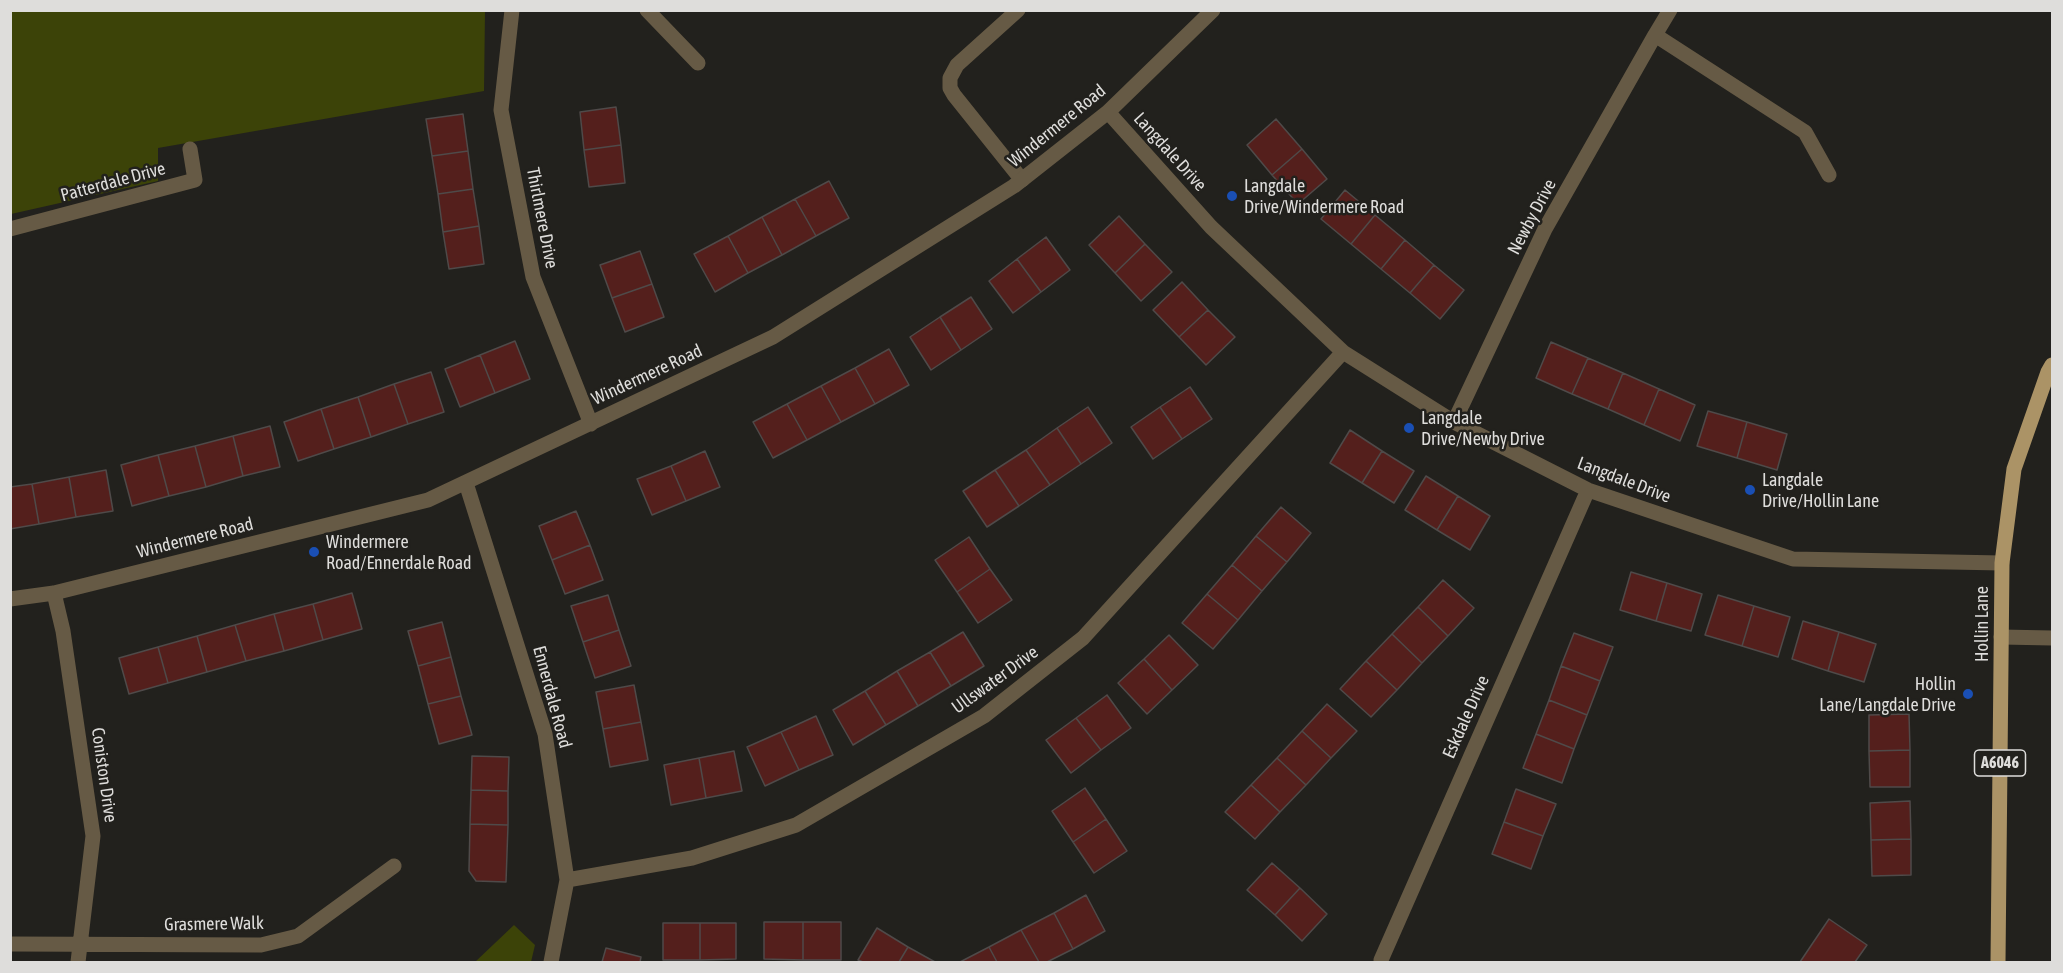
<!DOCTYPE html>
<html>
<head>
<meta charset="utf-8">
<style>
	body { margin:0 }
	#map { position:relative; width:2063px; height:973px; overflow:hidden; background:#22211d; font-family:"Asap Condensed",sans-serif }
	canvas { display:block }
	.frame { position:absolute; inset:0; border:12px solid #dedddb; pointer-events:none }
</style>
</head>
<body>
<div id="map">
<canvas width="2063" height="973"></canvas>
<div class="frame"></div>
</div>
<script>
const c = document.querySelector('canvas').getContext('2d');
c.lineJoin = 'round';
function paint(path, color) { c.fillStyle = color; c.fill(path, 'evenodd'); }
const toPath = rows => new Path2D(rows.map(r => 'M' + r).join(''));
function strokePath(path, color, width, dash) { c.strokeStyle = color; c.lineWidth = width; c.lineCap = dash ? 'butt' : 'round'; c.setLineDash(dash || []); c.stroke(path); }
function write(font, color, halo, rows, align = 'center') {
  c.font = font + ' "Asap Condensed",sans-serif'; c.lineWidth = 5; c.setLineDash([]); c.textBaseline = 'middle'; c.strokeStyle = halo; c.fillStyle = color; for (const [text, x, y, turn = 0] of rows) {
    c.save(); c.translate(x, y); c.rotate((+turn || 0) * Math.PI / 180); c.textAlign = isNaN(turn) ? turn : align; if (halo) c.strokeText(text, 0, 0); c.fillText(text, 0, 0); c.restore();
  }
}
const green = toPath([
	[10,11,485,11,484,91,158,148,158,181,11,214],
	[514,925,535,945,531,962,475,962]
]);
const building = toPath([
	[616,107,621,145,584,150,580,112,616,107],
	[463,114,468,151,432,156,426,119,463,114],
	[1276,119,1302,149,1272,175,1247,145,1276,119],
	[621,145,625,183,589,187,584,150,621,145],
	[1302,149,1327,179,1298,204,1272,175,1302,149],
	[468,151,473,189,438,194,432,156,468,151],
	[829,181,849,218,816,236,795,199,829,181],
	[473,189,479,226,443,232,438,194,473,189],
	[1345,190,1375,215,1351,244,1321,219,1345,190],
	[795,199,816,236,782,255,762,217,795,199],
	[1375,215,1405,240,1381,269,1351,244,1375,215],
	[1119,216,1145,244,1115,273,1089,245,1119,216],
	[762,217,782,255,748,273,728,236,762,217],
	[479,226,484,264,449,269,443,232,479,226],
	[728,236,748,273,715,292,694,254,728,236],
	[1046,237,1070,270,1041,292,1017,259,1046,237],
	[1405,240,1434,265,1410,293,1381,269,1405,240],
	[1145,244,1172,272,1141,301,1115,273,1145,244],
	[640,251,652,284,612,298,600,265,640,251],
	[1017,259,1041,292,1013,313,989,281,1017,259],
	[1434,265,1464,290,1440,319,1410,293,1434,265],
	[1182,282,1208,310,1179,337,1153,310,1182,282],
	[652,284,664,317,625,332,612,298,652,284],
	[971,297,992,329,961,350,940,317,971,297],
	[1208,310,1235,337,1206,365,1179,337,1208,310],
	[940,317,961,350,931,370,910,337,940,317],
	[515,341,530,379,495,393,480,355,515,341],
	[1551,342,1588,358,1572,394,1536,378,1551,342],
	[889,349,909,385,875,404,855,368,889,349],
	[480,355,495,393,460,407,445,369,480,355],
	[1588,358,1623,373,1608,409,1572,394,1588,358],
	[855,368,875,404,841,422,821,386,855,368],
	[431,372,444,412,408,424,394,384,431,372],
	[1623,373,1659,389,1644,425,1608,409,1623,373],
	[394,384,408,424,371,437,358,397,394,384],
	[821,386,841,422,807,440,787,404,821,386],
	[1190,387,1212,419,1182,439,1160,407,1190,387],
	[1659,389,1695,405,1680,441,1644,425,1659,389],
	[358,397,371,437,334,449,321,409,358,397],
	[787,404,807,440,773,458,753,422,787,404],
	[1088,407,1112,443,1081,464,1057,428,1088,407],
	[1160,407,1182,439,1153,459,1131,427,1160,407],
	[321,409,334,449,298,461,284,422,321,409],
	[1708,411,1747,422,1737,458,1697,446,1708,411],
	[1747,422,1787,434,1777,470,1737,458,1747,422],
	[270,426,280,467,243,476,233,436,270,426],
	[1057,428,1081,464,1050,485,1026,450,1057,428],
	[1350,430,1382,451,1362,483,1330,463,1350,430],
	[233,436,243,476,206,487,195,446,233,436],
	[195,446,206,487,169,496,158,455,195,446],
	[1026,450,1050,485,1019,506,995,470,1026,450],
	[705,451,720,487,686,501,671,466,705,451],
	[1382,451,1414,471,1394,503,1362,483,1382,451],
	[158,455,169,496,132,506,121,465,158,455],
	[671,466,686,501,652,515,637,479,671,466],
	[106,470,113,511,76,517,69,477,106,470],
	[995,470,1019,506,987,527,963,491,995,470],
	[1426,476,1458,496,1437,530,1405,510,1426,476],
	[69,477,76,517,39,524,32,484,69,477],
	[32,484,39,524,10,529,10,487,32,484],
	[1458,496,1490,516,1470,550,1437,530,1458,496],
	[1281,507,1311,533,1287,562,1256,536,1281,507],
	[576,511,590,545,552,560,539,526,576,511],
	[1256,536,1287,562,1262,591,1232,565,1256,536],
	[969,537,990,569,957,592,935,560,969,537],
	[590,545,603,580,565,594,552,560,590,545],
	[1232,565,1262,591,1238,620,1207,594,1232,565],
	[990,569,1012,600,978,623,957,592,990,569],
	[1631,572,1667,583,1656,621,1620,610,1631,572],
	[1443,580,1474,608,1448,636,1418,607,1443,580],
	[1667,583,1702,594,1691,631,1656,621,1667,583],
	[352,593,362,629,323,640,313,604,352,593],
	[1207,594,1238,620,1213,649,1182,623,1207,594],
	[608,595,619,630,583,642,571,606,608,595],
	[1718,595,1754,606,1742,646,1705,635,1718,595],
	[313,604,323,640,284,651,274,614,313,604],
	[1754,606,1790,617,1778,657,1742,646,1754,606],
	[1418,607,1448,636,1422,663,1392,634,1418,607],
	[274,614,284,651,246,661,235,625,274,614],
	[1803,621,1839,632,1828,671,1792,659,1803,621],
	[442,622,451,657,418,666,408,631,442,622],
	[235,625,246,661,207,672,197,636,235,625],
	[619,630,631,666,595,678,583,642,619,630],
	[963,632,984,666,951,686,930,652,963,632],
	[1839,632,1876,644,1864,682,1828,671,1839,632],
	[1574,633,1613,647,1600,681,1561,666,1574,633],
	[1392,634,1422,663,1397,690,1366,661,1392,634],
	[1169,635,1198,665,1172,690,1144,659,1169,635],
	[197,636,207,672,168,683,158,647,197,636],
	[158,647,168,683,129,694,119,658,158,647],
	[930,652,951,686,918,706,897,671,930,652],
	[451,657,461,696,428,704,418,666,451,657],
	[1144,659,1172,690,1147,714,1118,683,1144,659],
	[1366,661,1397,690,1371,717,1340,689,1366,661],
	[1561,666,1600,681,1587,715,1549,700,1561,666],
	[897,671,918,706,886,725,865,691,897,671],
	[634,685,641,722,603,729,596,692,634,685],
	[865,691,886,725,853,745,833,710,865,691],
	[1107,695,1131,728,1101,750,1076,718,1107,695],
	[461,696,472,735,439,744,428,704,461,696],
	[1549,700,1587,715,1574,749,1536,734,1549,700],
	[1327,704,1357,731,1331,758,1302,731,1327,704],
	[1909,714,1910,750,1869,751,1869,715,1909,714],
	[816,716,833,755,799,770,781,732,816,716],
	[1076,718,1101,750,1071,773,1046,740,1076,718],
	[641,722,648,760,610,767,603,729,641,722],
	[1302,731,1331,758,1306,785,1277,758,1302,731],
	[781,732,799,770,765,786,747,747,781,732],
	[1536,734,1574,749,1562,783,1523,768,1536,734],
	[1910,750,1910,787,1870,787,1869,751,1910,750],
	[734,751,742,791,706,798,699,758,734,751],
	[472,756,509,757,508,791,471,790,472,756],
	[699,758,706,798,671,805,664,765,699,758],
	[1277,758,1306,785,1280,812,1251,785,1277,758],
	[1251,785,1280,812,1255,839,1225,812,1251,785],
	[1085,788,1106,819,1073,842,1052,811,1085,788],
	[1516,789,1556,804,1543,836,1504,822,1516,789],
	[471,790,508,791,508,825,470,824,471,790],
	[1910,801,1911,839,1871,840,1870,803,1910,801],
	[1106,819,1127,851,1094,873,1073,842,1106,819],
	[1504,822,1543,836,1531,869,1492,854,1504,822],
	[470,824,508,825,506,882,476,881,469,871,470,824],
	[1911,839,1911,875,1872,876,1871,840,1911,839],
	[1272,863,1300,888,1275,915,1247,890,1272,863],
	[1300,888,1327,914,1302,941,1275,915,1300,888],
	[1086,895,1105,931,1073,949,1054,913,1086,895],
	[1054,913,1073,949,1047,962,1039,962,1021,930,1054,913],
	[1829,919,1867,945,1855,962,1800,962,1829,919],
	[764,922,803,922,803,960,764,959,764,922],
	[803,922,841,922,841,960,803,960,803,922],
	[663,923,700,923,700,960,663,960,663,923],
	[700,923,736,923,736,959,700,960,700,923],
	[877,928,908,947,899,962,863,962,858,960,877,928],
	[1021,930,1039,962,997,962,989,947,1021,930],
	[908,947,935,962,899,962,908,947],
	[989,947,997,962,960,962,989,947],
	[606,948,641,957,640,962,602,962,606,948]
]);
const service = toPath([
	[1018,10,957,65,950,78,950,88,954,95,1022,180]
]);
const minor = toPath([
	[512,10,501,110,533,277,591,424],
	[647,10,698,63],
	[1655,35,1670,10],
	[1108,112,1211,227,1343,352,1454,422,1588,490,1793,559,2002,563],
	[10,229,195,180,190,149],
	[1454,422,1545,229,1655,35,1805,132,1829,175],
	[466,483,545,734,567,880,551,962],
	[54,593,63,631,93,836,78,962],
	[10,599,54,593,428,500,773,337,1014,186,1108,112,1213,10],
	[2001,637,2052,638],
	[567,880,692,858,796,825,984,716,1083,638,1343,352],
	[10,944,261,945,298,936,394,866],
	[1381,960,1588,490]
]);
const primary = toPath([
	[1998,962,2002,563,2014,469,2048,372,2052,365]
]);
const markers = [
	[1232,196,6,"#1a4fb4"],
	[1409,428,6,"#1a4fb4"],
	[1750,490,6,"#1a4fb4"],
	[314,552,6,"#1a4fb4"],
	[1968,694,6,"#1a4fb4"]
];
const shields = [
	[2000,763,51]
];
const shieldNames = [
	["A6046",2000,763]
];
const streetNames = [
	["Windermere Road",1057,126,-39],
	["Langdale Drive",1170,152,48],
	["Patterdale Drive",113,182,-15],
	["Newby Drive",1532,217,-62],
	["Thirlmere Drive",542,218,79],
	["Windermere Road",647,375,-25],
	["Langdale Drive",1624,480,21],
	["Windermere Road",195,538,-14],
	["Hollin Lane",1982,624,-90],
	["Ullswater Drive",995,680,-36],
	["Ennerdale Road",552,697,75],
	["Eskdale Drive",1466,717,-66],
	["Coniston Drive",104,775,82],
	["Grasmere Walk",214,924,-1]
];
const poiNames = [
	["Langdale",1244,186],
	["Drive/Windermere Road",1244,207],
	["Langdale",1421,418],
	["Drive/Newby Drive",1421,439],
	["Langdale",1762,480],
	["Drive/Hollin Lane",1762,501],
	["Windermere",326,542],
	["Road/Ennerdale Road",326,563],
	["Hollin",1956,684,"right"],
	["Lane/Langdale Drive",1956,705,"right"]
];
paint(green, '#3c4308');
paint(building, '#541f1c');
strokePath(building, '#4f4a49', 1.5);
strokePath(service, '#665a45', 15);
strokePath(minor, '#665a45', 15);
strokePath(primary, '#ab9366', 15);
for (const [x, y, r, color] of markers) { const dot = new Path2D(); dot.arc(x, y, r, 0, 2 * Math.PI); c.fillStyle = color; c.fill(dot); strokePath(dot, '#22211d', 2); }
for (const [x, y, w] of shields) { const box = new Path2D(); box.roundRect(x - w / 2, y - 13, w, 26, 4.5); c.fillStyle = '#22211d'; c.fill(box); strokePath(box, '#dedddb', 1.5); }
write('bold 16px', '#dedddb', null, shieldNames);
write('18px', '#dedddb', '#22211d', streetNames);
write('18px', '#dedddb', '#22211d', poiNames, 'left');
</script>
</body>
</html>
